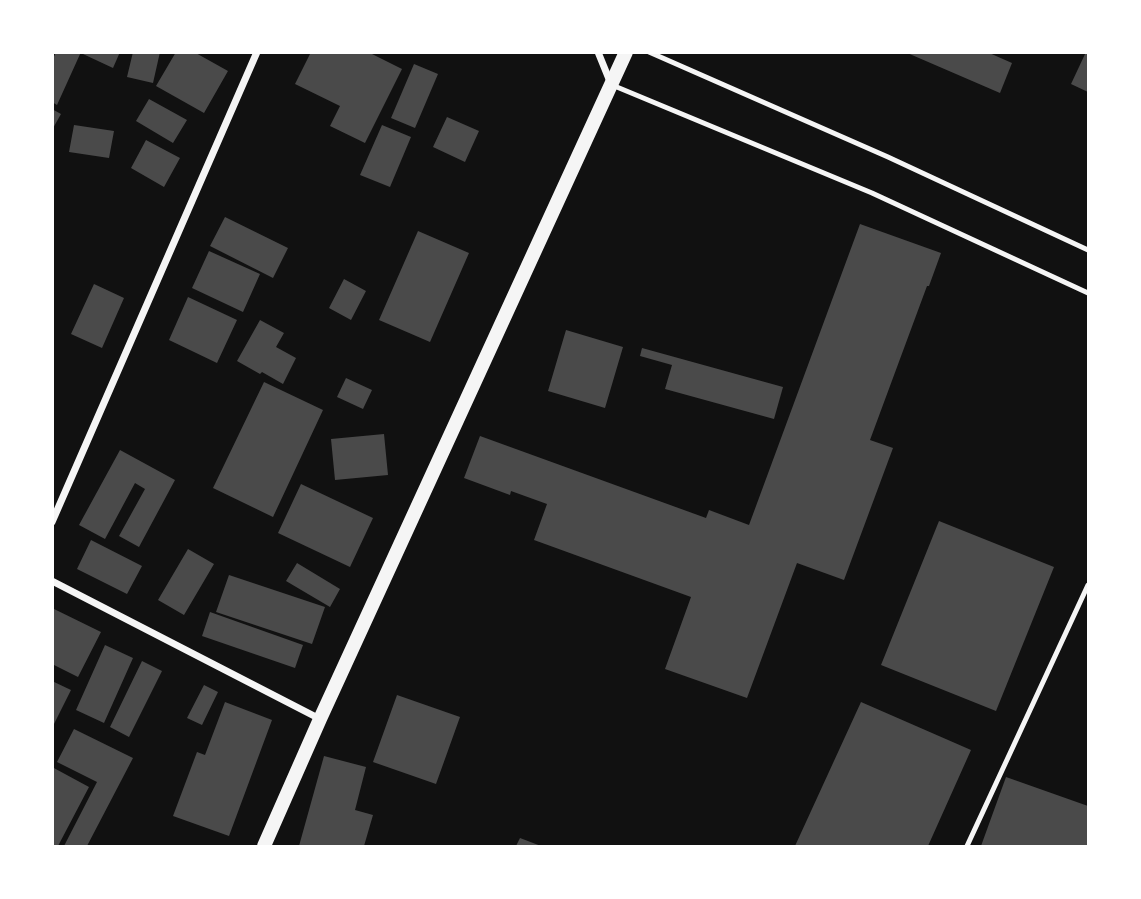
<!DOCTYPE html>
<html>
<head>
<meta charset="utf-8">
<style>
	body { margin:0 }
	#map { position:relative; width:1141px; height:899px; overflow:hidden; background:#111; font-family:Poppins,sans-serif }
	canvas { display:block }
	.frame { position:absolute; inset:0; border:54px solid #fff; pointer-events:none }
</style>
</head>
<body>
<div id="map">
<canvas width="1141" height="899"></canvas>
<div class="frame"></div>
</div>
<script>
const c = document.querySelector('canvas').getContext('2d');
c.lineJoin = 'round';
function paint(path, color) { c.fillStyle = color; c.fill(path, 'evenodd'); }
const toPath = rows => new Path2D(rows.map(r => 'M' + r).join(''));
function strokePath(path, color, width, dash) { c.strokeStyle = color; c.lineWidth = width; c.lineCap = dash ? 'butt' : 'round'; c.setLineDash(dash || []); c.stroke(path); }
const building = toPath([
	[56,52,81,52,57,105,52,102,52,61],
	[84,52,120,52,113,68,83,54],
	[133,52,160,52,153,83,127,77],
	[176,52,194,52,228,71,204,113,156,86],
	[311,52,368,52,402,69,365,143,330,126,340,106,295,84],
	[905,52,987,52,1012,63,1000,93],
	[1086,52,1088,52,1088,92,1071,84],
	[414,64,438,74,415,128,391,118],
	[149,99,187,120,173,143,136,121],
	[52,109,61,114,52,130],
	[447,117,479,131,465,162,433,147],
	[74,125,114,131,109,158,69,152],
	[382,125,411,137,390,187,360,175],
	[146,140,180,158,164,187,131,168],
	[225,217,288,248,273,278,210,246],
	[860,224,941,253,929,286,927,286,870,440,893,448,844,580,797,563,747,698,665,669,691,597,534,540,547,504,511,491,510,495,464,478,480,436,706,518,709,510,749,525],
	[418,231,469,253,430,342,379,320],
	[209,251,260,274,243,312,192,288],
	[344,279,366,291,351,320,329,308],
	[94,284,124,298,102,348,71,334],
	[188,297,237,320,217,363,169,340],
	[260,320,284,333,276,347,296,358,283,384,262,372,260,374,237,361],
	[566,330,623,347,605,408,548,391],
	[642,348,783,387,774,419,665,389,672,365,640,356],
	[346,378,372,390,363,409,337,397],
	[264,382,323,410,273,517,213,488],
	[384,434,388,475,335,480,331,439],
	[120,450,175,480,139,547,119,536,145,489,135,483,105,539,79,525],
	[301,484,373,518,350,567,278,533],
	[939,521,1054,567,996,711,881,665],
	[91,540,142,566,127,594,77,569],
	[188,549,214,564,184,615,158,600],
	[297,563,340,589,330,607,286,581],
	[229,575,325,607,312,644,216,612],
	[52,608,101,632,78,677,52,664],
	[210,612,303,645,295,668,202,636],
	[105,645,133,658,104,723,76,710],
	[142,661,162,671,129,737,110,727],
	[52,681,71,690,52,728],
	[204,685,218,692,202,725,187,718],
	[397,695,460,717,436,784,373,762],
	[225,702,272,720,229,836,173,816,197,752,205,755],
	[861,702,971,750,928,846,795,846],
	[74,729,133,758,87,846,64,846,97,782,57,762],
	[324,756,366,767,355,810,373,815,364,846,299,846],
	[52,767,89,787,58,846,52,846],
	[1006,777,1088,806,1088,846,981,846],
	[520,838,541,846,516,846]
]);
const service = toPath([
	[649,52,888,157,1088,250],
	[612,85,872,193,1088,293],
	[967,846,1088,585]
]);
const minor = toPath([
	[598,52,611,84],
	[52,522,257,52],
	[52,581,320,719]
]);
const secondary = toPath([
	[264,846,320,719,626,52]
]);
paint(building, '#4a4a4a');
strokePath(service, '#f5f5f5', 5);
strokePath(minor, '#f5f5f5', 7);
strokePath(secondary, '#f5f5f5', 14);
</script>
</body>
</html>
